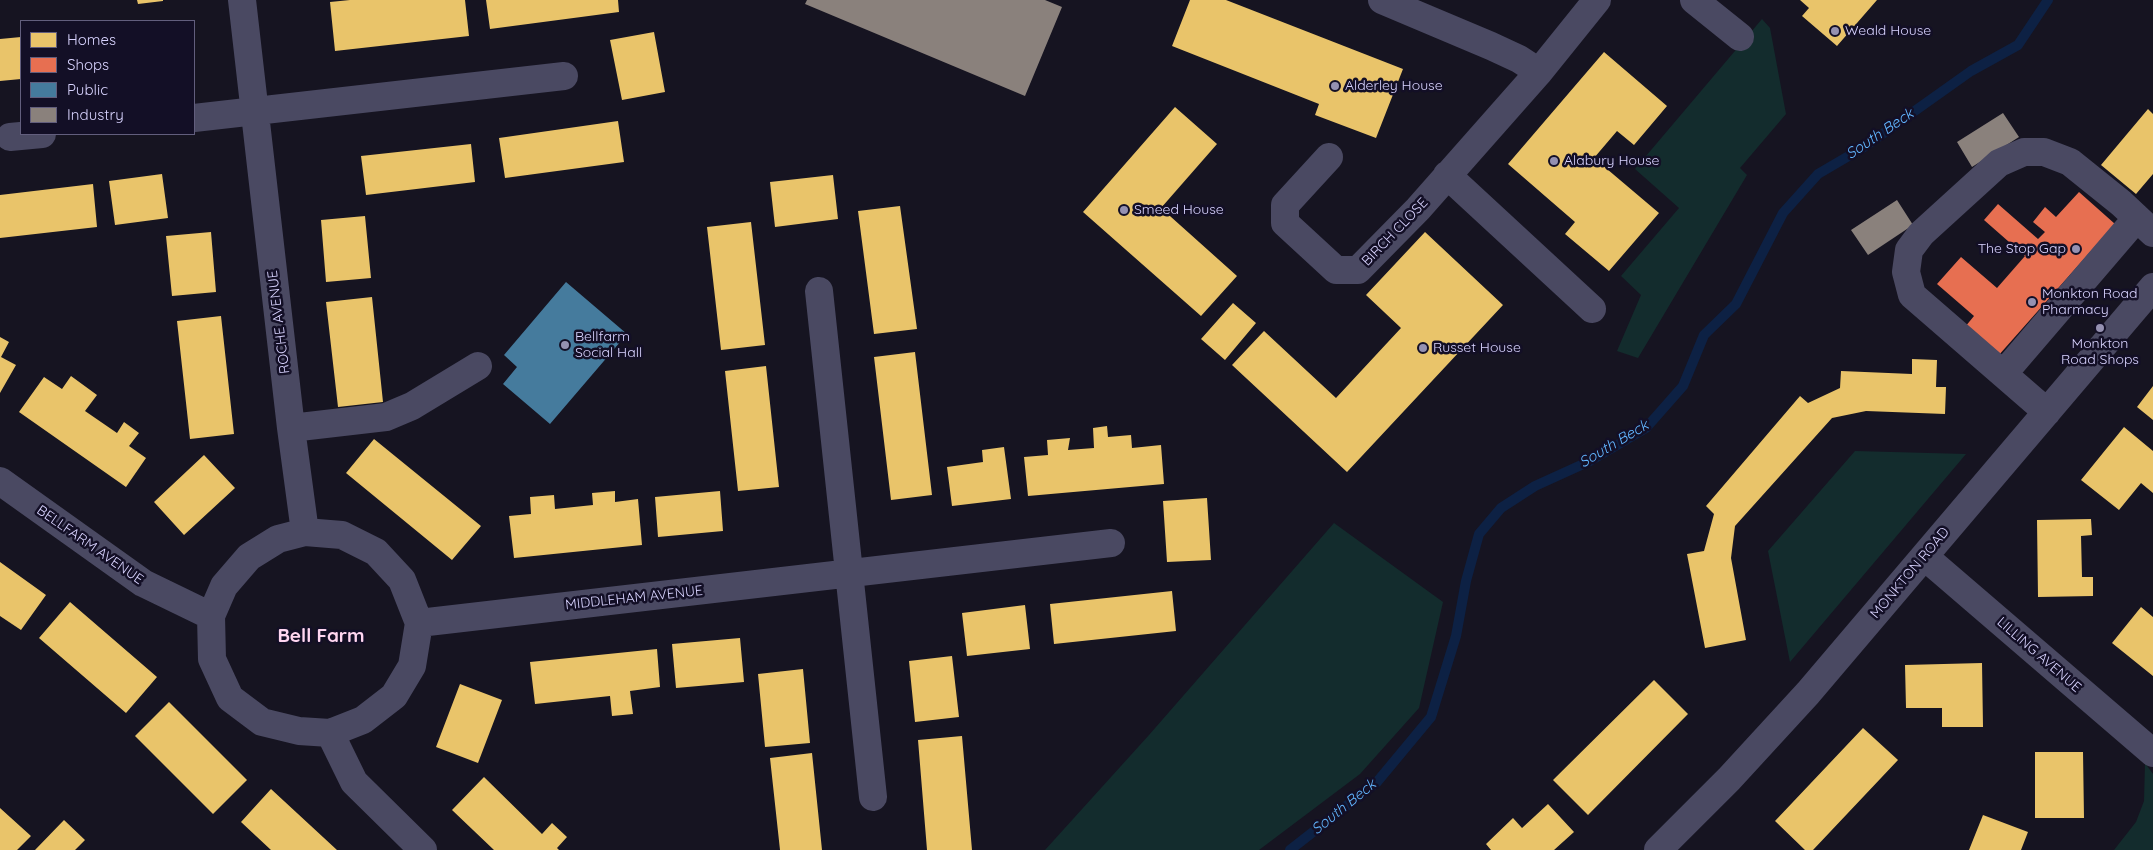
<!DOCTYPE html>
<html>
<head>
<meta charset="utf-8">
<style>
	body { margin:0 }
	#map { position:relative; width:2153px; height:850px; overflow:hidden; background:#161421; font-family:Quicksand,sans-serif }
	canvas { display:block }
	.legend { position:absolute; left:20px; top:20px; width:175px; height:115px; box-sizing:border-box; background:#130f26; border:1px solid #625e7d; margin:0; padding:6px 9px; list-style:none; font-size:15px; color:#d9d4ff }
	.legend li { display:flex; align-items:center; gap:10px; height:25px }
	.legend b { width:25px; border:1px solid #625e7d }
</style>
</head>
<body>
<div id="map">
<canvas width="2153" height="850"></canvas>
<ul class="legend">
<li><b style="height:14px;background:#e9c46a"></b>Homes</li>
<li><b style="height:14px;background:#e76f51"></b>Shops</li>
<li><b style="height:14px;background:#457b9d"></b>Public</li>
<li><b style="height:14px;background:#8a817c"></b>Industry</li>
</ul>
</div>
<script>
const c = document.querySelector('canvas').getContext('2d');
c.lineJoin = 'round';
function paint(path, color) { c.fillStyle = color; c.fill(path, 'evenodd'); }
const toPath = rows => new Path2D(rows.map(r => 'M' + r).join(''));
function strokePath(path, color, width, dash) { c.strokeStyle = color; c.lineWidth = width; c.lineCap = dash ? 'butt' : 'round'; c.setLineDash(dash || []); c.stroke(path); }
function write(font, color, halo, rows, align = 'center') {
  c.font = font + ' Quicksand,sans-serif'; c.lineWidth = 5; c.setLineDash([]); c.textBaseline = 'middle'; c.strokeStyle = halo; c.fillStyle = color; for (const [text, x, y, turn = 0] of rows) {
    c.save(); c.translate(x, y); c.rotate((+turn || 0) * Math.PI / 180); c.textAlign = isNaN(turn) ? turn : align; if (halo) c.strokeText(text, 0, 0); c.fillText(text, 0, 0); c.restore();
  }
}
const green = toPath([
	[1762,19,1770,28,1786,114,1740,168,1747,175,1638,358,1617,351,1641,295,1621,276,1679,208,1635,169],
	[1855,451,1966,454,1790,662,1768,551],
	[1334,523,1443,602,1419,708,1360,774,1259,850,1045,850,1149,735],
	[2145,763,2153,774,2153,850,2114,850,2136,822,2144,801]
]);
const homes = toPath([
	[137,0,163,0,163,1,138,4],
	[350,0,465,0,469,36,335,51,330,2],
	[486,0,618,0,619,12,490,29],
	[1190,0,1226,0,1403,69,1376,138,1315,115,1319,104,1172,46],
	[1800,0,1877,0,1837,46,1802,16,1809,8],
	[654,32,665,92,622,100,610,40],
	[21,37,21,79,0,81,0,39],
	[1604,52,1667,106,1634,145,1617,131,1594,158,1659,213,1609,271,1565,234,1575,222,1508,164],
	[1175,107,1217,144,1161,208,1237,276,1201,316,1083,212],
	[2148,109,2153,114,2153,174,2136,194,2101,165],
	[618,121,624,162,505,178,499,138],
	[471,144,475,182,366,195,361,156],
	[162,174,168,218,115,225,109,181],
	[833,175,838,219,775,227,770,182],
	[93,184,97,227,0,238,0,195],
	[900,206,917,329,874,334,858,211],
	[365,216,371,278,326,282,321,220],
	[751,222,765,345,721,350,707,227],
	[211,232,216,292,172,296,166,236],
	[1425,232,1503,305,1347,472,1232,365,1264,331,1336,398,1401,328,1366,295],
	[372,297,383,402,338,407,326,302],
	[1233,303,1256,323,1225,360,1201,339],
	[221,316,234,434,190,439,177,321],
	[0,337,9,342,1,357,16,365,0,393],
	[915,352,932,495,891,500,874,357],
	[1912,359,1937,360,1936,387,1946,387,1945,414,1866,411,1832,418,1735,526,1731,558,1746,640,1705,648,1687,554,1704,551,1714,514,1706,506,1800,396,1808,403,1840,388,1841,371,1912,374],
	[766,366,779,487,738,491,725,371],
	[71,376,97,395,85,411,117,433,124,422,139,433,129,446,146,458,126,487,19,412,44,377,62,389],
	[2153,386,2153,420,2137,407],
	[1107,426,1108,437,1131,435,1132,448,1161,445,1164,484,1028,496,1024,457,1048,455,1047,440,1070,438,1068,450,1094,448,1093,428],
	[2124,427,2153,451,2153,493,2141,483,2119,510,2081,480],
	[374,439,481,526,452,560,346,473],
	[1004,447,1011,499,952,506,947,467,983,462,982,450],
	[204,455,235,488,184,535,154,502],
	[615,491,615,502,638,499,642,545,514,558,509,516,531,514,530,497,554,495,555,509,593,505,592,493],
	[720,491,723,531,658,537,655,497],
	[1207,498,1211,560,1167,562,1163,501],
	[2091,519,2092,535,2081,536,2082,577,2093,577,2093,596,2038,597,2037,520],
	[0,562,46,595,21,630,0,616],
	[1172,591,1176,631,1054,644,1050,604],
	[70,602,157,677,126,713,39,638],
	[1025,605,1030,649,967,656,962,613],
	[2141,607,2153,617,2153,676,2112,643],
	[740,638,744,682,676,688,672,644],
	[657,649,660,687,630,691,633,714,612,716,610,696,535,704,530,662],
	[952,656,959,717,915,722,909,661],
	[1982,663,1983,727,1942,727,1942,708,1906,708,1905,665],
	[803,669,810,743,765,747,758,674],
	[1654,680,1688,714,1588,815,1553,780],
	[460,684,502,700,478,763,436,747],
	[169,702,247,780,213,814,135,736],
	[1863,728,1898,760,1813,850,1805,850,1775,821],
	[962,736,972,850,927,850,918,740],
	[2035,752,2083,752,2084,818,2035,818],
	[812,753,822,850,780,850,770,758],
	[484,777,542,834,552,823,567,837,557,848,559,850,494,850,452,810],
	[271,789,337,850,271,850,241,822],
	[1548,804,1574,832,1554,850,1491,850,1486,844,1513,818,1522,828],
	[0,808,31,836,17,850,0,850],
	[1983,815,2028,832,2021,850,1969,850],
	[64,820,85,840,75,850,35,850]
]);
const shops = toPath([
	[2079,192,2115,224,1998,356,1965,327,1974,316,1937,284,1961,257,1997,288,2025,256,1984,220,1998,204,2038,239,2045,232,2033,222,2045,207,2056,217]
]);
const public = toPath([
	[566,282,627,334,550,424,503,384,517,367,504,355]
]);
const industry = toPath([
	[807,0,1045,0,1062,7,1025,96,805,4],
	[2003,113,2019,137,1972,167,1957,142],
	[1897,200,1913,225,1868,255,1851,230]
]);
const stream = toPath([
	[1290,850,1377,782,1431,717,1456,636,1466,581,1479,534,1501,508,1535,486,1590,461,1646,428,1683,386,1704,335,1736,304,1783,213,1818,174,1864,147,1971,71,2018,45,2048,0]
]);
const minor = toPath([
	[242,0,291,428,305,532],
	[1382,0,1491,46,1519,59,1539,72],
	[1694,0,1740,37],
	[194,118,564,76],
	[10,137,42,134],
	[1329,157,1285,205,1285,223,1336,270,1358,270,1418,209,1539,72,1597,0],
	[1447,175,1592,309],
	[819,291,873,797],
	[2004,373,2136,219],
	[2047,412,1912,295,1906,272,1909,250,1921,234,1999,163,2024,152,2044,152,2070,162,2121,203,2153,233],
	[291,428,386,417,412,406,478,366],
	[0,481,143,583,211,616],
	[305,532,342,535,376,552,402,580,419,623,412,666,394,696,363,720,330,733,299,731,262,722,230,698,212,659,211,616,224,586,249,557,278,539,305,532],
	[1925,557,2153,753],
	[419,623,1111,543],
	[330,733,354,782,423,850],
	[1658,850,1729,779,1808,693,2153,287]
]);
const markers = [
	[1835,31,5,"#9591b1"],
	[1335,86,5,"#9591b1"],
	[1554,161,5,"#9591b1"],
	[1124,210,5,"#9591b1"],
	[2076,249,5,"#9591b1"],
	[2032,302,5,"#9591b1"],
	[2100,328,5,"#9591b1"],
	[565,345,5,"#9591b1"],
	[1423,348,5,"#9591b1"]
];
const poiNames = [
	["Weald House",1845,31],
	["Alderley House",1345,86],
	["Alabury House",1564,161],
	["Smeed House",1134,210],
	["The Stop Gap",2066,249,"right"],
	["Monkton Road",2042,294],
	["Pharmacy",2042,310],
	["Bellfarm",575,337],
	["Social Hall",575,353],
	["Monkton",2100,344,"center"],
	["Road Shops",2100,360,"center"],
	["Russet House",1433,348]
];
const streetNames = [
	["BIRCH CLOSE",1395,232,-46],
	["ROCHE AVENUE",279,322,-97],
	["BELLFARM AVENUE",90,545,35],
	["MONKTON ROAD",1910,573,-50],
	["MIDDLEHAM AVENUE",634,598,-6],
	["LILLING AVENUE",2039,655,41]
];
const waterNames = [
	["South Beck",1880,134,-34],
	["South Beck",1614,444,-31],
	["South Beck",1344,807,-39]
];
const districtNames = [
	["Bell Farm",321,636]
];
paint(green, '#132c2d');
paint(homes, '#e9c46a');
paint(shops, '#e76f51');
paint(public, '#457b9d');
paint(industry, '#8a817c');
strokePath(stream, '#0d2144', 10);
strokePath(minor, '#4a4962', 28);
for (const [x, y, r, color] of markers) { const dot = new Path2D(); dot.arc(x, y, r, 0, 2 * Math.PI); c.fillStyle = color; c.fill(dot); strokePath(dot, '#130f26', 2); }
write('14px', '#d9d4ff', '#130f26', poiNames, 'left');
write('14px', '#d9d4ff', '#130f26', streetNames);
write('italic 15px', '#62b6ff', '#130f26', waterNames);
write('bold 19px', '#ffd6f0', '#130f26', districtNames);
</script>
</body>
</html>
